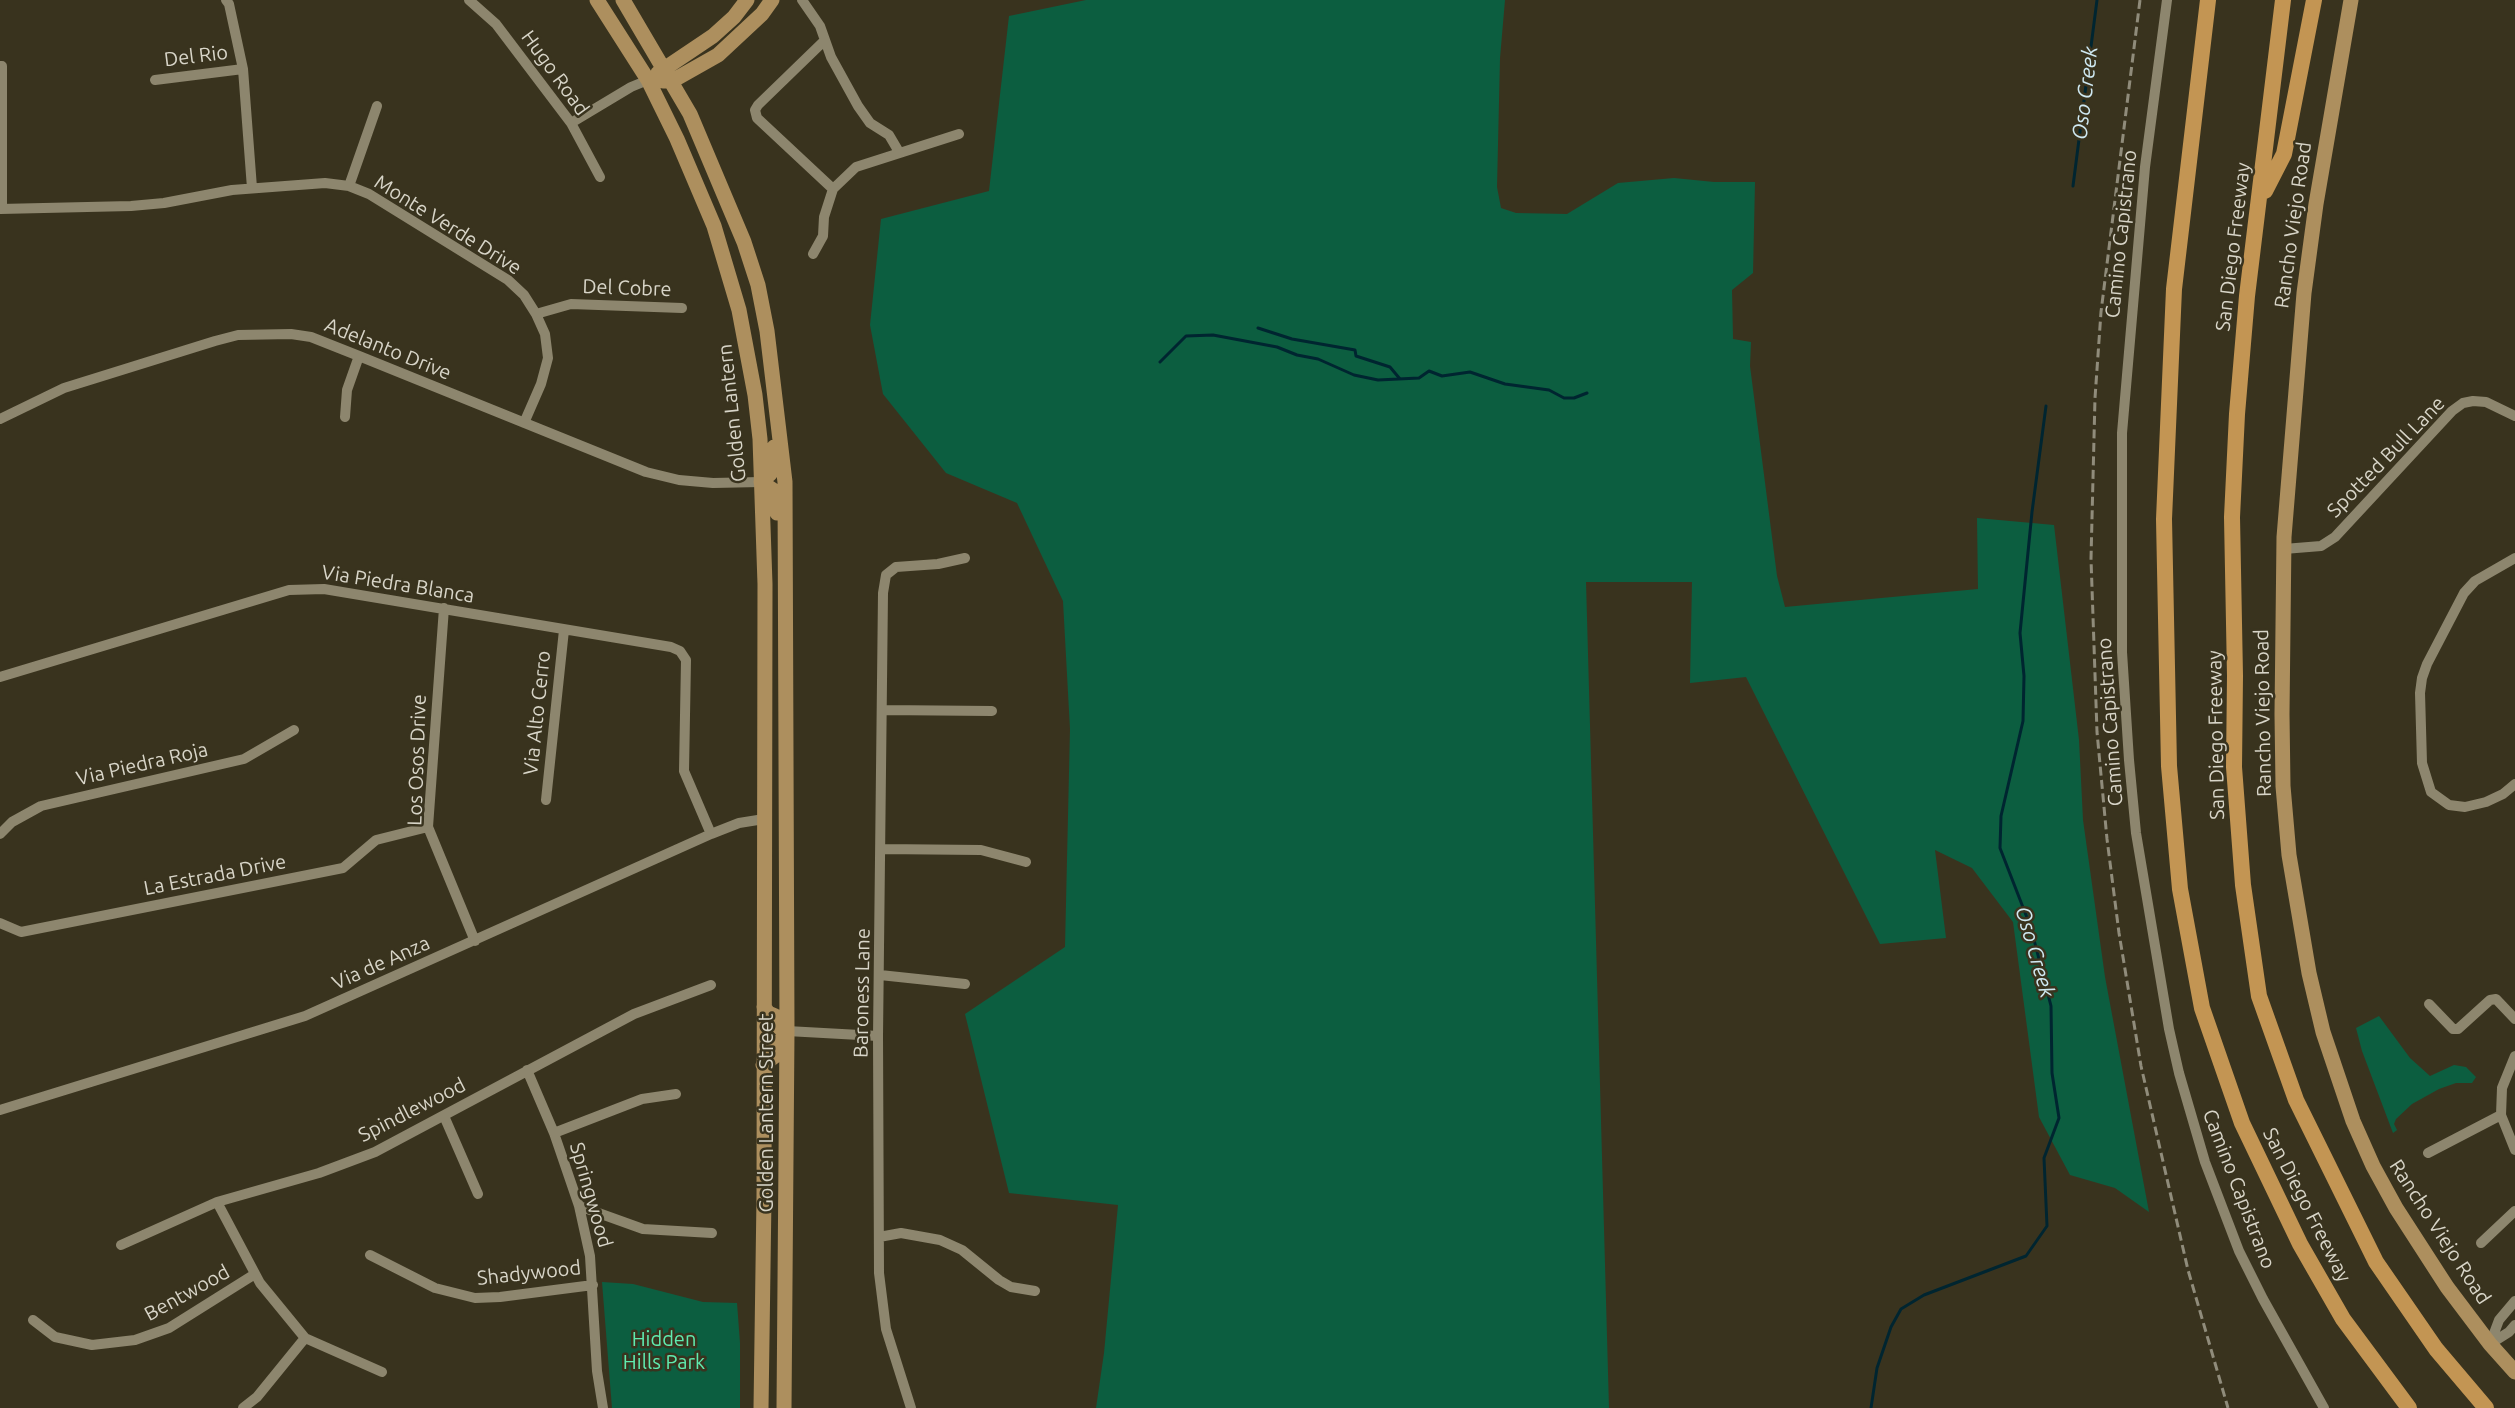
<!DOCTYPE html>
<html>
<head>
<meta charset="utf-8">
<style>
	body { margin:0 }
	canvas { display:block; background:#39331e }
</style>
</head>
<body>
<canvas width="2515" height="1408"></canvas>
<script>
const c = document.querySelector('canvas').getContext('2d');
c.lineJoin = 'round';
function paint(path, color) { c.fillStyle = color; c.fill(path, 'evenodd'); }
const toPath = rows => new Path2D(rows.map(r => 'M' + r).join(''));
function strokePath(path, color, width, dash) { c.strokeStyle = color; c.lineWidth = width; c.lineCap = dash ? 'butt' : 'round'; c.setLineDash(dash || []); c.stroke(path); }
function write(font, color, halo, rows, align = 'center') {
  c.font = font + ' Ubuntu,sans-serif'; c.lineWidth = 5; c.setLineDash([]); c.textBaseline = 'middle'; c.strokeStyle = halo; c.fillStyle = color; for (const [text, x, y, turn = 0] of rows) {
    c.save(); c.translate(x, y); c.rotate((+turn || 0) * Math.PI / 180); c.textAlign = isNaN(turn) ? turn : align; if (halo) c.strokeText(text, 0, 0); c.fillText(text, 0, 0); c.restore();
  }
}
const green = toPath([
	[1086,0,1505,0,1500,58,1497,187,1501,208,1516,213,1567,214,1618,183,1674,178,1714,182,1755,182,1753,273,1732,290,1733,339,1751,342,1750,366,1777,576,1785,607,1978,589,1977,518,2054,525,2079,740,2083,820,2105,977,2149,1212,2115,1188,2070,1175,2039,1117,2013,922,1972,868,1935,850,1946,938,1880,944,1746,677,1690,683,1692,582,1586,582,1609,1408,1096,1408,1104,1353,1118,1205,1009,1193,965,1014,1065,947,1070,729,1063,601,1017,503,946,473,883,394,870,325,881,219,989,191,1009,16],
	[2379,1016,2410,1058,2430,1076,2454,1065,2466,1067,2476,1077,2472,1083,2456,1083,2439,1089,2412,1104,2396,1119,2394,1124,2397,1130,2393,1133,2362,1051,2356,1028],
	[602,1282,633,1284,703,1302,737,1303,740,1343,740,1408,612,1408]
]);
const stream = toPath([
	[2073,186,2097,0],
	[1258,328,1292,339,1355,350,1356,356,1390,367,1400,379],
	[1160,362,1186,336,1213,335,1277,347,1297,355,1318,359,1354,375,1378,380,1419,378,1429,371,1442,376,1470,372,1505,384,1549,390,1564,398,1574,398,1587,393],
	[1871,1408,1877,1368,1891,1327,1901,1309,1924,1295,2026,1256,2047,1226,2044,1158,2059,1118,2052,1073,2051,1006,2031,928,2000,848,2001,816,2023,721,2024,676,2020,633,2032,512,2046,406]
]);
const minor = toPath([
	[226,0,229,4,243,69,252,188],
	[469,0,496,24,571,123,600,177],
	[802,0,820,26,831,57,858,106,870,123,889,135,899,152],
	[2167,0,2145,167,2122,433,2122,652,2129,760,2136,833,2169,1029,2179,1073,2205,1162,2239,1251,2263,1299,2324,1408],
	[824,41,758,105,755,110,757,118,833,189],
	[0,66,2,66,2,209],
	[155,80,243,69],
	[571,123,631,87,648,80],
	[349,186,377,106],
	[0,209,131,206,164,203,232,190,325,183,349,186,369,194,508,280,524,295,536,314,545,334,548,358,541,384,524,423],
	[813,254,823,236,824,217,833,189,856,167,959,134],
	[536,314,571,304,682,308],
	[345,417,347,390,359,356],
	[0,419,64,388,215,341,238,335,291,334,311,337,359,356,646,472,679,480,713,483,761,482],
	[2284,549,2321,546,2335,537,2452,411,2463,403,2473,401,2486,402,2515,416],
	[2515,558,2475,581,2464,593,2427,664,2422,678,2420,693,2422,763,2431,792,2449,805,2465,807,2486,802,2503,794,2515,784],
	[444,608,428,827,475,941],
	[0,677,289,590,324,589,671,647,680,651,686,660,684,771,711,834],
	[882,710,992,711],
	[546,800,564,630],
	[0,834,12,822,41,806,244,759,294,730],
	[881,849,981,850,1026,862],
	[0,923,21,932,343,868,376,840,428,827],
	[880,975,965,984],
	[2429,1004,2453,1029,2458,1029,2490,1000,2496,999,2515,1019],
	[787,1031,878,1036],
	[2515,1056,2502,1088,2501,1115,2515,1150],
	[527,1070,554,1133,579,1206,590,1256,597,1371,603,1408],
	[0,1110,305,1016,711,834,739,823,764,819],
	[444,1116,478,1194],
	[554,1133,642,1099,676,1094],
	[2428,1153,2501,1115],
	[217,1202,260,1283,305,1338,382,1372],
	[579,1206,643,1229,712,1233],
	[879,1237,901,1233,940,1240,962,1250,999,1280,1011,1287,1035,1291],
	[2481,1243,2515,1211],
	[121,1245,217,1202,319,1173,375,1152,634,1014,711,985],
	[370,1255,435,1288,475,1298,500,1297,593,1285],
	[33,1320,55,1337,92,1345,135,1340,169,1328,255,1274],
	[2490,1344,2499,1320,2515,1301],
	[2490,1344,2509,1332,2515,1325],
	[243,1408,257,1397,305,1338],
	[911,1408,886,1329,879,1273,878,1036,883,593,886,575,896,567,938,564,965,558]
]);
const major = toPath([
	[597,0,648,80,677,139,714,226,739,310,755,395,760,439,765,584,764,1197,761,1408],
	[623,0,690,114,744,242,758,285,767,331,785,482,787,1031,784,1408],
	[2351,0,2316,204,2304,293,2284,537,2282,714,2283,786,2289,855,2309,973,2323,1032,2353,1121,2373,1166,2396,1208,2447,1287,2490,1344,2515,1372],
	[658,73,713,36,734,17,747,0],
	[663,81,672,81,718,55,762,14,772,0],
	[774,447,774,464,770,474,761,482,773,490,777,513],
	[764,1007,768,1013,775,1016,776,1026,787,1031],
	[763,1065,775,1056,779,1043,787,1031]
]);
const highway = toPath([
	[2208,0,2174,289,2164,519,2169,766,2180,889,2202,1008,2242,1123,2300,1244,2343,1319,2409,1408],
	[2283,0,2247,296,2237,414,2232,517,2235,676,2234,767,2243,885,2259,996,2296,1100,2376,1262,2436,1349,2486,1408],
	[2265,191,2284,154,2314,0]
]);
const rail = toPath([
	[2140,0,2101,312,2095,398,2091,559,2097,732,2107,839,2119,933,2141,1066,2188,1270,2228,1408]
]);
const streetNames = [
	["Del Rio",196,56,-7],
	["Hugo Road",555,73,54],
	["Monte Verde Drive",448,225,32],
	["Rancho Viejo Road",2293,225,-82],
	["Camino Capistrano",2121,234,-84],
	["San Diego Freeway",2233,247,-83],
	["Del Cobre",627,288,2],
	["Adelanto Drive",388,349,22],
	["Golden Lantern",732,413,-96],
	["Spotted Bull Lane",2386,457,-46],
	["Via Piedra Blanca",398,584,9],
	["Via Alto Cerro",537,713,-84],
	["Rancho Viejo Road",2263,713,-91],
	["Camino Capistrano",2110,722,-94],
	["San Diego Freeway",2216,735,-91],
	["Los Osos Drive",417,760,-88],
	["Via Piedra Roja",142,764,-13],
	["La Estrada Drive",215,875,-11],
	["Via de Anza",381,963,-24],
	["Baroness Lane",862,993,-89],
	["Spindlewood",412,1110,-27],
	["Golden Lantern Street",766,1113,-90],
	["Camino Capistrano",2239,1189,69],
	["Springwood",591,1195,74],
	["San Diego Freeway",2307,1205,63],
	["Rancho Viejo Road",2440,1232,57],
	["Shadywood",529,1273,-6],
	["Bentwood",187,1293,-29]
];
const parkNames = [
	["Hidden",664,1339],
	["Hills Park",664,1362]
];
const waterNames = [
	["Oso Creek",2085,93,-83],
	["Oso Creek",2035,952,74]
];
paint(green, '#0c5e40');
strokePath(stream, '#002530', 3);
strokePath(minor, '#8d866e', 10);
strokePath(major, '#ad8f5e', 15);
strokePath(highway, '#c39553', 16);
strokePath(rail, '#908c7b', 3, [9, 4.5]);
write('20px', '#d8d5c8', '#39331e', streetNames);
write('20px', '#5febaf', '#39331e', parkNames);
write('italic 21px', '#cfe9f2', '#39331e', waterNames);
</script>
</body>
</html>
